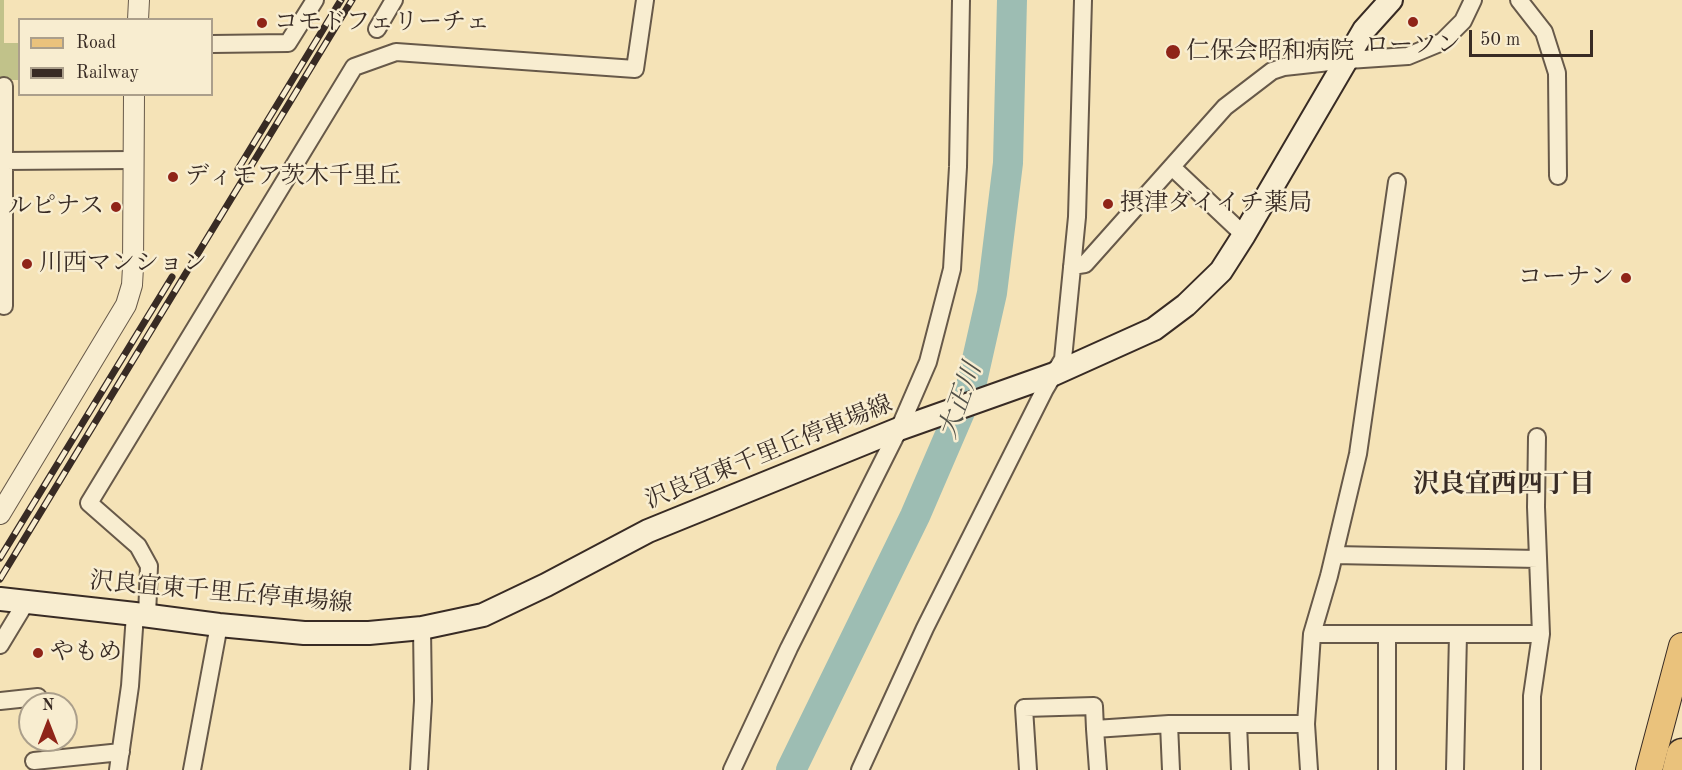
<!DOCTYPE html>
<html>
<head>
<meta charset="utf-8">
<style>
	body { margin:0 }
	#map { position:relative; width:1682px; height:770px; overflow:hidden; background:#f5e3b7; font-family:"Old Standard TT",serif }
	canvas { display:block }
	.legend { position:absolute; left:18px; top:18px; width:195px; height:78px; box-sizing:border-box; background:#f8edd0; border:2px solid #ab9f8b; margin:0; padding:8px 10px; list-style:none; font-size:18px; color:#382b24 }
	.legend li { display:flex; align-items:center; gap:12px; height:30px }
	.legend b { width:30px; border:2px solid #ab9f8b }
	.north { position:absolute; left:18px; top:692px; width:60px; height:60px; box-sizing:border-box; background:#f8edd0; border:2px solid #ab9f8b; border-radius:50%; rotate:0deg; font-size:16px; font-weight:700; line-height:24px; text-align:center; color:#382b24 }
	.north::after { content:''; display:block; margin:auto; width:21px; height:27px; background:#8f2418; clip-path:polygon(50% 0,100% 100%,50% 72%,0 100%) }
	.scale { position:absolute; left:1469px; top:30px; width:124px; height:27px; box-sizing:border-box; border:3px solid #382b24; border-top:0; padding-left:8px; font-size:18px; line-height:21px; white-space:nowrap; color:#382b24; -webkit-text-stroke:4px #f8edd0; paint-order:stroke }
</style>
</head>
<body>
<div id="map">
<canvas width="1682" height="770"></canvas>
<ul class="legend">
<li><b style="height:8px;background:#eac27c"></b>Road</li>
<li><b style="height:8px;background:#382b24"></b>Railway</li>
</ul>
<div class="north">N</div>
<div class="scale">50 m</div>
</div>
<script>
const c = document.querySelector('canvas').getContext('2d');
c.lineJoin = 'round';
function paint(path, color) { c.fillStyle = color; c.fill(path, 'evenodd'); }
const toPath = rows => new Path2D(rows.map(r => 'M' + r).join(''));
function strokePath(path, color, width, dash) { c.strokeStyle = color; c.lineWidth = width; c.lineCap = dash ? 'butt' : 'round'; c.setLineDash(dash || []); c.stroke(path); }
function write(font, color, halo, rows, align = 'center') {
  c.font = font + ' "Old Standard TT","Noto Serif JP",serif'; c.lineWidth = 5; c.setLineDash([]); c.textBaseline = 'middle'; c.strokeStyle = halo; c.fillStyle = color; for (const [text, x, y, turn = 0] of rows) {
    c.save(); c.translate(x, y); c.rotate((+turn || 0) * Math.PI / 180); c.textAlign = isNaN(turn) ? turn : align; if (halo) c.strokeText(text, 0, 0); c.fillText(text, 0, 0); c.restore();
  }
}
const green = toPath([
	[0,0,4,0,4,43,19,43,19,80,0,80]
]);
const river = toPath([
	[791,770,915,516,971,386,992,293,1008,163,1012,0]
]);
const minor = toPath([
	[1519,0,1544,32,1557,73,1558,176],
	[377,29,394,0],
	[212,44,288,43,315,0],
	[4,86,4,306],
	[4,161,133,160],
	[1172,167,1244,235],
	[1072,266,1085,264,1225,107,1272,71,1284,67,1348,60,1408,56,1442,42,1463,21,1473,0],
	[1334,555,1538,559],
	[147,616,149,566,138,546,89,503,354,67,396,52,635,69,645,0],
	[1312,634,1329,576,1358,454,1397,182],
	[1387,635,1387,770],
	[0,645,26,602],
	[0,701,38,697],
	[1169,724,1171,770],
	[1238,724,1240,770],
	[1095,729,1098,770],
	[34,761,121,752],
	[118,770,130,686,135,614],
	[192,770,219,625],
	[419,770,423,701,422,628],
	[732,770,789,648,899,429,928,362,952,269,958,167,961,0],
	[860,770,925,628,1045,389,1063,359,1077,217,1083,0],
	[1028,770,1024,708,1094,706,1095,729,1169,724,1306,724],
	[1309,770,1306,724,1312,634,1541,634],
	[1455,770,1458,634],
	[1532,770,1532,696,1541,634,1536,507,1537,437]
]);
const tertiary = toPath([
	[138,20,139,0],
	[0,514,126,305,132,285,133,267,134,94]
]);
const secondary = toPath([
	[0,599,135,614,219,625,304,633,369,633,422,628,483,615,546,585,648,531,899,429,1054,374,1154,329,1186,305,1221,271,1244,235,1364,30,1391,0]
]);
const primary = toPath([
	[1649,770,1682,646]
]);
const motorway = toPath([
	[1678,770,1682,754]
]);
const rail = toPath([
	[238,169,341,0],
	[0,558,172,277],
	[0,579,352,0]
]);
const markers = [
	[1413,22,6,"#8f2418"],
	[262,23,6,"#8f2418"],
	[1173,52,8,"#8f2418"],
	[173,177,6,"#8f2418"],
	[1108,204,6,"#8f2418"],
	[116,207,6,"#8f2418"],
	[27,264,6,"#8f2418"],
	[1626,278,6,"#8f2418"],
	[38,653,6,"#8f2418"]
];
const poiNames = [
	["コモドフェリーチェ",274,23],
	["ローソン",1413,46,"center"],
	["仁保会昭和病院",1186,52],
	["ディモア茨木千里丘",185,177],
	["摂津ダイイチ薬局",1120,204],
	["ルピナス",104,207,"right"],
	["川西マンション",39,264],
	["コーナン",1614,278,"right"],
	["やもめ",50,653]
];
const streetNames = [
	["沢良宜東千里丘停車場線",769,453,-22],
	["沢良宜東千里丘停車場線",221,593,5]
];
const waterNames = [
	["大正川",961,401,-70]
];
const neighbourhoodNames = [
	["沢良宜西四丁目",1504,485]
];
paint(green, '#c1c28a');
strokePath(river, '#9dbdb3', 30);
strokePath(minor, '#675949', 20);
strokePath(tertiary, '#675949', 22);
strokePath(secondary, '#382b24', 26);
strokePath(primary, '#382b24', 28);
strokePath(motorway, '#382b24', 33);
strokePath(minor, '#f8edd0', 16);
strokePath(tertiary, '#f8edd0', 20);
strokePath(secondary, '#f8edd0', 22);
strokePath(primary, '#eac27c', 26);
strokePath(motorway, '#eac27c', 30);
strokePath(rail, '#382b24', 7);
strokePath(rail, '#f8edd0', 4.5, [14]);
for (const [x, y, r, color] of markers) { const dot = new Path2D(); dot.arc(x, y, r, 0, 2 * Math.PI); c.fillStyle = color; c.fill(dot); strokePath(dot, '#f8edd0', 2); }
write('24px', '#382b24', '#f8edd0', poiNames, 'left');
write('24px', '#382b24', '#f8edd0', streetNames);
write('italic 26px', '#515048', '#f8edd0', waterNames);
write('bold 26px', '#382b24', '#f8edd0', neighbourhoodNames);
</script>
</body>
</html>
